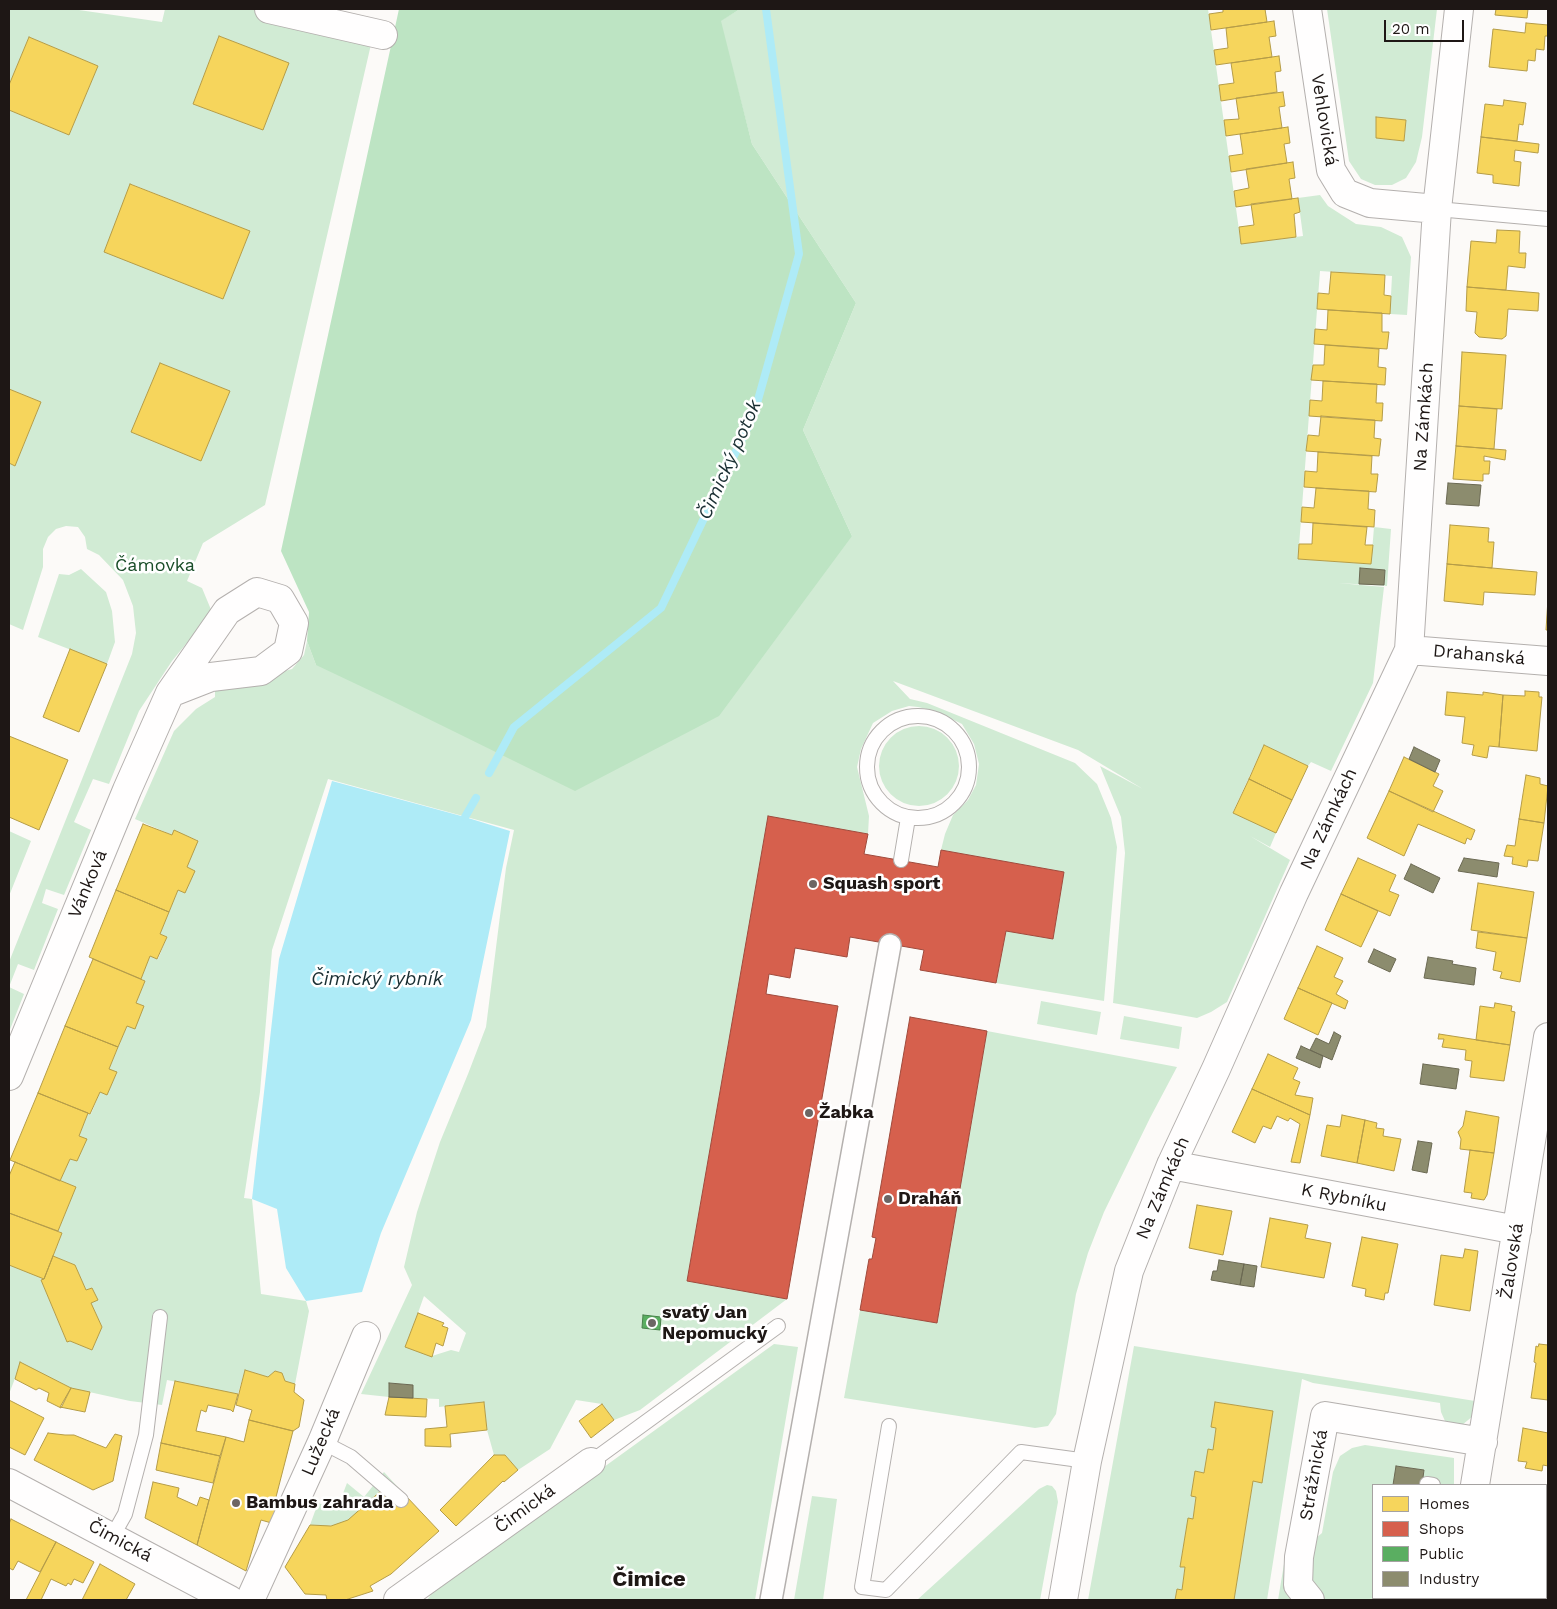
<!DOCTYPE html>
<html>
<head>
<meta charset="utf-8">
<style>
	body { margin:0 }
	#map { position:relative; width:1557px; height:1609px; overflow:hidden; background:#fcfaf8; font-family:"Work Sans",sans-serif }
	canvas { display:block }
	.frame { position:absolute; inset:0; border:10px solid #1e1715; pointer-events:none }
	.legend { position:absolute; left:1372px; top:1484px; width:175px; height:115px; box-sizing:border-box; background:#fff; border:1px solid #a5a2a1; margin:0; padding:6px 9px; list-style:none; font-size:15px; color:#1e1715 }
	.legend li { display:flex; align-items:center; gap:10px; height:25px }
	.legend b { width:25px; border:1px solid #a5a2a1 }
	.scale { position:absolute; left:1384px; top:20px; width:80px; height:22px; box-sizing:border-box; border:2px solid #1e1715; border-top:0; padding-left:6px; font-size:15px; line-height:18px; white-space:nowrap; color:#1e1715; -webkit-text-stroke:4px #fff; paint-order:stroke }
</style>
</head>
<body>
<div id="map">
<canvas width="1557" height="1609"></canvas>
<div class="frame"></div>
<ul class="legend">
<li><b style="height:14px;background:#f6d55c"></b>Homes</li>
<li><b style="height:14px;background:#d6604d"></b>Shops</li>
<li><b style="height:14px;background:#5aae61"></b>Public</li>
<li><b style="height:14px;background:#8c8c6e"></b>Industry</li>
</ul>
<div class="scale">20 m</div>
</div>
<script>
const c = document.querySelector('canvas').getContext('2d');
c.lineJoin = 'round';
function paint(path, color) { c.fillStyle = color; c.fill(path, 'evenodd'); }
const toPath = rows => new Path2D(rows.map(r => 'M' + r).join(''));
function strokePath(path, color, width, dash) { c.strokeStyle = color; c.lineWidth = width; c.lineCap = dash ? 'butt' : 'round'; c.setLineDash(dash || []); c.stroke(path); }
function write(font, color, halo, rows, align = 'center') {
  c.font = font + ' "Work Sans",sans-serif'; c.lineWidth = 5; c.setLineDash([]); c.textBaseline = 'middle'; c.strokeStyle = halo; c.fillStyle = color; for (const [text, x, y, turn = 0] of rows) {
    c.save(); c.translate(x, y); c.rotate((+turn || 0) * Math.PI / 180); c.textAlign = isNaN(turn) ? turn : align; if (halo) c.strokeText(text, 0, 0); c.fillText(text, 0, 0); c.restore();
  }
}
const green = toPath([
	[9,9,72,9,162,22,165,9,255,9,372,40,265,505,203,543,187,581,202,588,212,612,172,661,139,711,109,784,93,779,74,822,91,830,64,895,46,889,42,903,58,909,34,970,18,964,9,987,24,994,9,1032,9,962,132,654,136,633,133,606,123,580,99,555,87,549,85,537,78,527,66,526,56,529,48,537,43,549,43,567,23,630,9,624,9,463,15,466,41,402,9,389,9,110,69,135,98,66,29,37,9,85],
	[219,36,288,63,263,130,193,104],
	[131,184,250,231,223,299,105,252],
	[160,363,230,391,201,461,132,432],
	[740,9,1208,9,1241,244,1303,236,1298,198,1320,195,1328,206,1356,224,1381,227,1402,237,1411,257,1407,315,1390,314,1392,276,1320,271,1298,559,1371,564,1374,527,1391,529,1387,586,1338,583,1384,587,1373,683,1331,771,1311,762,1308,766,1264,745,1233,812,1276,833,1270,847,1250,836,1290,860,1227,1002,1211,1012,1197,1018,1113,1003,1125,853,1121,817,1100,766,1143,789,1078,750,893,681,910,699,927,703,1075,763,1097,784,1111,818,1117,847,1104,1001,996,983,1006,931,1053,939,1064,872,941,850,945,834,953,815,968,800,976,785,979,764,974,744,962,724,935,711,918,707,909,706,892,711,873,723,861,749,857,767,869,816,868,834,768,817,687,1281,787,1299,640,1410,614,1420,602,1404,576,1400,550,1449,518,1470,505,1455,494,1455,487,1430,484,1402,439,1407,439,1399,413,1398,413,1385,389,1383,389,1397,361,1394,412,1285,404,1267,417,1212,440,1142,468,1074,486,1027,506,868,514,830,328,779,272,950,260,1092,244,1198,252,1199,261,1294,306,1301,309,1311,295,1384,285,1381,282,1373,275,1371,268,1377,245,1370,238,1394,167,1380,162,1405,130,1401,71,1388,21,1363,9,1394,9,1265,43,1278,41,1280,67,1342,70,1341,92,1350,102,1327,91,1303,97,1300,92,1288,86,1290,75,1265,53,1256,62,1233,58,1231,76,1187,60,1181,70,1159,77,1161,86,1139,79,1136,88,1113,91,1114,100,1092,107,1094,117,1073,109,1069,127,1026,144,1006,136,1003,145,981,141,979,150,956,158,959,167,937,160,934,178,890,185,893,194,871,187,867,197,840,174,831,172,835,135,819,174,731,196,709,215,697,215,691,292,669,304,655,307,641,316,665,852,536,803,430,856,303,752,144,720,21],
	[1360,568,1385,570,1384,585,1360,584],
	[424,1296,466,1333,459,1352,451,1350,432,1356,406,1347],
	[643,1316,661,1317,660,1330,642,1328],
	[1327,9,1419,10,1419,9,1437,9,1422,137,1416,162,1406,178,1392,185,1375,185,1361,179,1349,161],
	[1377,117,1406,120,1404,141,1376,138],
	[81,569,106,592,112,611,115,642,107,664,38,637,59,574,69,575],
	'879 766a40 40 0 1 1 80 0a40 40 0 1 1-80 0Z',
	[9,831,31,841,9,896],
	[1041,1001,1101,1012,1097,1035,1037,1024],
	[1124,1016,1182,1027,1179,1049,1120,1039],
	[987,1031,1177,1067,1150,1118,1104,1212,1088,1253,1076,1294,1056,1414,1048,1426,1035,1428,844,1398,860,1310,937,1323],
	[774,1344,798,1347,755,1600,427,1600,434,1590],
	[1134,1346,1475,1401,1473,1416,1462,1425,1445,1421,1441,1412,1440,1403,1313,1383,1302,1379,1267,1600,1234,1600,1253,1481,1262,1482,1273,1411,1215,1402,1216,1428,1213,1450,1208,1449,1204,1473,1195,1471,1196,1497,1193,1519,1188,1519,1180,1566,1185,1567,1182,1590,1177,1589,1175,1600,1088,1600],
	[1365,1445,1454,1458,1454,1485,1422,1485,1424,1470,1397,1466,1393,1485,1373,1485,1373,1598,1376,1598,1375,1600,1325,1600,1317,1593,1310,1571,1315,1539,1322,1533,1333,1472,1340,1456,1352,1448],
	[384,1472,406,1496,337,1525,326,1526,310,1525,318,1503,337,1509,347,1483,364,1497],
	[1047,1485,1052,1486,1056,1491,1058,1502,1040,1600,917,1600,1039,1489],
	[812,1496,837,1499,823,1600,794,1600],
	[1284,1564,1285,1585,1292,1600,1278,1600]
]);
const forest = toPath([
	[399,9,740,9,721,21,752,144,856,303,803,430,852,536,719,716,575,791,392,701,316,665,307,641,309,612,281,551]
]);
const water = toPath([
	[332,781,465,817,510,831,471,1020,381,1233,362,1292,306,1301,286,1268,277,1209,252,1199,279,959]
]);
const homes = toPath([
	[1223,9,1265,9,1267,22,1211,30,1209,14,1223,12,1223,9],
	[1496,9,1528,9,1527,18,1495,15,1496,9],
	[1274,21,1276,36,1269,37,1272,57,1216,65,1214,50,1228,48,1226,28,1274,21],
	[1526,23,1548,25,1548,36,1545,36,1544,50,1536,49,1535,61,1528,60,1527,71,1489,67,1493,29,1525,33,1526,23],
	[219,36,289,63,263,130,193,104,219,36],
	[29,37,98,66,69,135,9,110,9,85,29,37],
	[1279,56,1281,71,1275,72,1277,92,1221,101,1219,85,1234,83,1231,63,1279,56],
	[1283,92,1285,106,1279,107,1282,128,1226,136,1224,120,1239,119,1236,98,1283,92],
	[1504,100,1526,103,1523,125,1519,124,1517,141,1481,137,1485,104,1503,106,1504,100],
	[1376,117,1406,120,1404,141,1376,138,1376,117],
	[1288,127,1290,143,1284,144,1287,163,1231,172,1229,156,1243,154,1240,134,1288,127],
	[1481,137,1539,144,1538,153,1515,150,1514,161,1521,162,1519,186,1493,183,1493,175,1477,173,1481,137],
	[1293,162,1295,178,1289,179,1292,199,1236,207,1234,191,1249,188,1246,169,1293,162],
	[130,184,250,231,223,299,104,252,130,184],
	[1298,198,1300,212,1294,214,1296,237,1241,244,1239,227,1254,225,1251,204,1298,198],
	[1497,230,1520,231,1519,253,1526,253,1525,268,1508,266,1506,290,1467,287,1471,241,1496,243,1497,230],
	[1331,272,1385,275,1384,295,1391,296,1390,314,1317,309,1318,293,1329,294,1331,272],
	[1467,287,1539,293,1538,311,1508,309,1506,336,1502,339,1479,337,1475,333,1477,312,1466,311,1467,287],
	[1328,310,1382,313,1382,332,1389,332,1387,349,1314,344,1315,329,1327,330,1328,310],
	[1325,345,1379,349,1378,367,1386,368,1385,385,1311,380,1313,365,1324,365,1325,345],
	[1462,352,1506,355,1502,409,1459,406,1462,352],
	[160,363,230,391,201,461,131,432,160,363],
	[1323,381,1377,384,1376,403,1383,403,1382,421,1309,416,1310,400,1322,401,1323,381],
	[9,389,41,402,15,466,9,463,9,389],
	[1459,406,1497,409,1494,449,1456,446,1459,406],
	[1321,416,1375,420,1374,438,1381,439,1379,456,1306,451,1308,435,1319,436,1321,416],
	[1456,446,1506,450,1505,460,1484,456,1484,461,1490,461,1489,474,1483,474,1483,481,1453,479,1456,446],
	[1318,452,1372,456,1371,474,1378,474,1376,492,1304,487,1305,471,1317,472,1318,452],
	[1316,488,1369,491,1368,509,1375,510,1374,527,1301,522,1302,507,1314,508,1316,488],
	[1313,523,1367,527,1365,545,1373,545,1371,564,1298,559,1299,544,1312,544,1313,523],
	[1450,525,1489,528,1488,542,1494,542,1492,568,1447,564,1450,525],
	[1447,564,1537,572,1535,595,1484,592,1483,605,1444,601,1447,564],
	[1548,599,1548,630,1546,630,1548,599],
	[70,649,107,664,79,732,43,717,70,649],
	[1525,691,1539,692,1539,697,1542,697,1537,751,1499,747,1503,695,1525,696,1525,691],
	[1447,692,1483,695,1483,692,1503,695,1499,747,1489,746,1487,758,1472,755,1474,745,1462,743,1465,717,1445,715,1447,692],
	[9,736,68,760,39,830,9,817,9,736],
	[1264,745,1308,766,1292,800,1249,779,1264,745],
	[1404,757,1439,774,1433,786,1443,791,1433,812,1389,791,1404,757],
	[1526,775,1540,778,1540,784,1548,786,1544,823,1519,819,1526,775],
	[1249,779,1292,800,1276,833,1233,813,1249,779],
	[1389,791,1475,830,1471,840,1467,838,1465,844,1418,824,1404,856,1367,838,1389,791],
	[1519,819,1544,823,1538,861,1528,860,1527,867,1512,864,1513,857,1504,856,1507,845,1515,846,1519,819],
	[143,824,172,835,174,830,198,841,187,867,195,871,185,893,178,890,169,912,116,890,143,824],
	[1358,858,1396,875,1389,891,1399,895,1390,916,1341,894,1358,858],
	[1478,883,1534,892,1527,938,1471,930,1478,883],
	[116,890,169,912,160,934,167,937,157,959,150,956,141,979,89,957,116,890],
	[1341,894,1378,911,1361,947,1325,930,1341,894],
	[1478,932,1527,938,1520,982,1500,978,1502,972,1493,970,1496,952,1476,948,1478,932],
	[1317,946,1343,958,1334,977,1343,981,1336,994,1348,1001,1345,1009,1298,988,1317,946],
	[93,959,145,981,136,1003,144,1006,135,1029,127,1026,118,1047,65,1026,93,959],
	[1298,988,1332,1003,1318,1035,1284,1019,1298,988],
	[1495,1003,1512,1006,1511,1011,1515,1012,1510,1045,1476,1040,1480,1006,1494,1008,1495,1003],
	[65,1026,118,1047,109,1069,117,1072,107,1095,100,1092,90,1114,38,1093,65,1026],
	[1439,1034,1510,1045,1504,1081,1470,1077,1472,1061,1465,1060,1466,1050,1442,1047,1444,1039,1438,1039,1439,1034],
	[1268,1054,1298,1068,1293,1079,1300,1082,1295,1095,1313,1098,1310,1115,1252,1089,1268,1054],
	[1252,1089,1310,1115,1300,1163,1291,1162,1300,1124,1290,1118,1288,1121,1277,1116,1271,1129,1263,1126,1255,1143,1232,1132,1252,1089],
	[38,1093,88,1113,79,1136,87,1139,77,1161,70,1159,60,1181,10,1160,38,1093],
	[1466,1111,1499,1117,1494,1153,1460,1149,1461,1139,1458,1132,1463,1126,1466,1111],
	[1342,1115,1365,1120,1357,1163,1321,1156,1327,1125,1340,1127,1342,1115],
	[1365,1120,1377,1123,1376,1128,1384,1129,1383,1136,1401,1139,1394,1171,1357,1163,1365,1120],
	[1470,1150,1494,1153,1487,1195,1484,1200,1471,1198,1472,1193,1464,1192,1470,1150],
	[15,1162,76,1187,58,1231,9,1213,9,1176,15,1162],
	[1197,1205,1232,1211,1223,1255,1189,1248,1197,1205],
	[9,1213,62,1233,44,1279,9,1265,9,1213],
	[1270,1218,1308,1225,1305,1238,1331,1243,1324,1278,1261,1267,1270,1218],
	[1362,1237,1398,1244,1388,1293,1385,1293,1384,1300,1365,1296,1366,1289,1352,1286,1362,1237],
	[1465,1249,1478,1251,1470,1311,1434,1305,1441,1255,1463,1258,1465,1249],
	[53,1256,75,1265,86,1290,92,1288,98,1300,91,1303,102,1327,92,1350,70,1341,67,1342,41,1280,44,1279,53,1256],
	[418,1313,444,1323,442,1326,448,1328,443,1346,436,1343,432,1357,405,1347,418,1313],
	[1539,1344,1548,1345,1548,1400,1531,1398,1536,1363,1534,1362,1536,1346,1538,1347,1539,1344],
	[20,1362,71,1388,61,1408,47,1401,49,1393,39,1388,36,1390,15,1379,20,1362],
	[245,1370,268,1377,275,1371,282,1373,285,1381,295,1384,294,1392,304,1400,299,1427,293,1431,249,1420,252,1410,236,1405,245,1370],
	[175,1381,238,1394,233,1412,231,1410,208,1405,206,1412,201,1410,196,1431,226,1437,220,1456,161,1443,175,1381],
	[71,1388,90,1392,85,1412,60,1407,71,1388],
	[389,1397,427,1399,426,1417,385,1415,389,1397],
	[9,1400,44,1418,25,1455,9,1447,9,1400],
	[484,1402,487,1430,450,1434,451,1447,425,1446,425,1429,447,1427,445,1406,484,1402],
	[1215,1402,1273,1411,1262,1483,1253,1481,1234,1600,1175,1600,1177,1589,1182,1590,1185,1567,1180,1567,1188,1518,1193,1519,1196,1497,1191,1496,1195,1471,1204,1473,1208,1449,1213,1450,1216,1428,1211,1427,1215,1402],
	[602,1404,614,1420,591,1438,579,1421,602,1404],
	[249,1420,293,1431,276,1497,281,1499,275,1524,261,1520,246,1571,197,1545,226,1437,244,1442,249,1420],
	[1523,1428,1548,1433,1548,1466,1543,1465,1542,1471,1525,1468,1527,1462,1518,1461,1523,1428],
	[48,1433,65,1435,74,1435,106,1448,115,1434,122,1436,113,1481,93,1490,34,1460,48,1433],
	[161,1443,220,1456,213,1483,156,1470,161,1443],
	[494,1455,505,1455,518,1470,504,1482,503,1481,456,1526,440,1510,494,1455],
	[153,1482,179,1488,177,1497,197,1506,200,1497,209,1500,197,1545,145,1518,153,1482],
	[383,1489,406,1496,439,1531,391,1574,370,1586,373,1591,345,1600,327,1600,326,1595,305,1594,285,1567,310,1525,331,1526,348,1520,383,1489],
	[11,1519,56,1542,40,1572,18,1561,13,1570,9,1568,9,1524,11,1519],
	[56,1542,94,1562,83,1583,74,1579,71,1585,68,1583,66,1586,51,1579,41,1600,26,1600,56,1542],
	[1546,1556,1548,1556,1548,1590,1546,1590,1546,1556],
	[100,1564,135,1584,126,1600,82,1600,100,1564],
	[1546,1590,1548,1590,1548,1600,1497,1600,1497,1598,1546,1598,1546,1590],
	[1376,1598,1433,1598,1433,1600,1375,1600,1376,1598]
]);
const shops = toPath([
	[768,816,868,834,864,854,938,867,941,850,1064,872,1053,939,1006,931,996,983,920,970,924,950,850,937,847,957,795,948,790,978,769,974,766,994,838,1006,787,1299,687,1281,768,816],
	[910,1017,987,1031,937,1323,860,1310,869,1259,872,1259,876,1238,872,1237,910,1017]
]);
const public = toPath([
	[643,1315,661,1317,660,1330,642,1328,643,1315]
]);
const industry = toPath([
	[1448,483,1481,485,1479,506,1446,504,1448,483],
	[1360,568,1385,570,1384,585,1359,584,1360,568],
	[1414,747,1440,760,1435,772,1409,759,1414,747],
	[1464,858,1499,863,1497,877,1458,871,1464,858],
	[1411,864,1440,878,1433,893,1404,879,1411,864],
	[1374,949,1396,959,1390,972,1368,962,1374,949],
	[1428,957,1453,961,1452,964,1476,968,1474,985,1424,978,1428,957],
	[1334,1032,1341,1036,1332,1060,1310,1050,1316,1038,1329,1044,1334,1032],
	[1301,1046,1323,1056,1320,1068,1296,1058,1301,1046],
	[1423,1064,1459,1069,1456,1089,1420,1084,1423,1064],
	[1418,1141,1432,1143,1427,1173,1412,1170,1418,1141],
	[1219,1260,1244,1264,1240,1285,1211,1280,1213,1271,1217,1271,1219,1260],
	[1244,1264,1257,1266,1254,1287,1240,1285,1244,1264],
	[389,1383,413,1385,413,1398,389,1397,389,1383],
	[1396,1466,1424,1470,1422,1485,1393,1485,1396,1466]
]);
const stream = toPath([
	[489,773,514,727,661,608,754,414,799,254,766,9],
	[465,817,476,798]
]);
const service = toPath([
	[1437,209,1548,219],
	'867 767a51 51 0 1 1 102 0a51 51 0 1 1-102 0Z',
	[901,860,908,818],
	[889,1426,862,1587,886,1590,1021,1452,1087,1461],
	[322,1442,351,1457,401,1500],
	[591,1462,778,1326],
	[1427,1484,1433,1485],
	[112,1537,125,1514,146,1435,160,1317]
]);
const pedestrian = toPath([
	[771,1600,890,945]
]);
const minor = toPath([
	[269,9,383,35],
	[1307,9,1331,170,1345,193,1370,203,1437,209],
	[1409,650,1548,661],
	[9,1076,127,790,170,693,227,611,257,592,280,599,294,623,288,651,261,671,211,677,170,693],
	[1171,1165,1517,1230],
	[1475,1485,1548,1037],
	[1546,1510,1548,1511],
	[250,1600,322,1442,366,1336],
	[398,1600,591,1462],
	[1063,1600,1087,1461,1129,1271,1171,1165,1216,1069,1294,893,1409,650,1437,209,1459,9],
	[1310,1600,1298,1585,1299,1557,1325,1416,1483,1442],
	[1457,1600,1457,1598]
]);
const tertiary = toPath([
	[9,1483,230,1600]
]);
const markers = [
	[813,884,5,"#6c6664"],
	[809,1113,5,"#6c6664"],
	[888,1199,5,"#6c6664"],
	[652,1323,5,"#6c6664"],
	[236,1503,5,"#6c6664"]
];
const streetNames = [
	["Vehlovická",1324,120,81],
	["Na Zámkách",1424,417,-86],
	["Drahanská",1479,655,5],
	["Na Zámkách",1329,819,-65],
	["Vánková",88,884,-67],
	["Na Zámkách",1163,1188,-67],
	["K Rybníku",1344,1198,11],
	["Žalovská",1512,1261,-81],
	["Lužecká",321,1442,-67],
	["Strážnická",1314,1475,-80],
	["Čimická",525,1509,-36],
	["Čimická",120,1541,28]
];
const parkNames = [
	["Čámovka",155,566]
];
const poiNames = [
	["Squash sport",823,884],
	["Žabka",819,1113],
	["Draháň",898,1199],
	["svatý Jan",662,1313],
	["Nepomucký",662,1334],
	["Bambus zahrada",246,1503]
];
const waterNames = [
	["Čimický potok",730,460,-66],
	["Čimický rybník",377,979]
];
const districtNames = [
	["Čimice",649,1580]
];
paint(green, '#d1ebd4');
paint(forest, '#bde4c3');
paint(water, '#aeebf7');
paint(homes, '#f6d55c');
strokePath(homes, '#b59c47', 1);
paint(shops, '#d6604d');
strokePath(shops, '#9f4a3c', 1);
paint(public, '#5aae61');
strokePath(public, '#48814a', 1);
paint(industry, '#8c8c6e');
strokePath(industry, '#6b6953', 1);
strokePath(stream, '#aeebf7', 8);
strokePath(service, '#b4b0ae', 16);
strokePath(pedestrian, '#b4b0ae', 24);
strokePath(minor, '#b4b0ae', 30);
strokePath(tertiary, '#b4b0ae', 30);
strokePath(service, '#fffefe', 14);
strokePath(pedestrian, '#fffefe', 21);
strokePath(minor, '#fffefe', 28);
strokePath(tertiary, '#fffefe', 28);
for (const [x, y, r, color] of markers) { const dot = new Path2D(); dot.arc(x, y, r, 0, 2 * Math.PI); c.fillStyle = color; c.fill(dot); strokePath(dot, '#fff', 2); }
write('18px', '#1e1715', '#fff', streetNames);
write('18px', '#194d28', '#fff', parkNames);
write('bold 18px', '#1e1715', '#fff', poiNames, 'left');
write('italic 19px', '#192e32', '#fff', waterNames);
write('bold 22px', '#1e1715', '#fff', districtNames);
</script>
</body>
</html>
